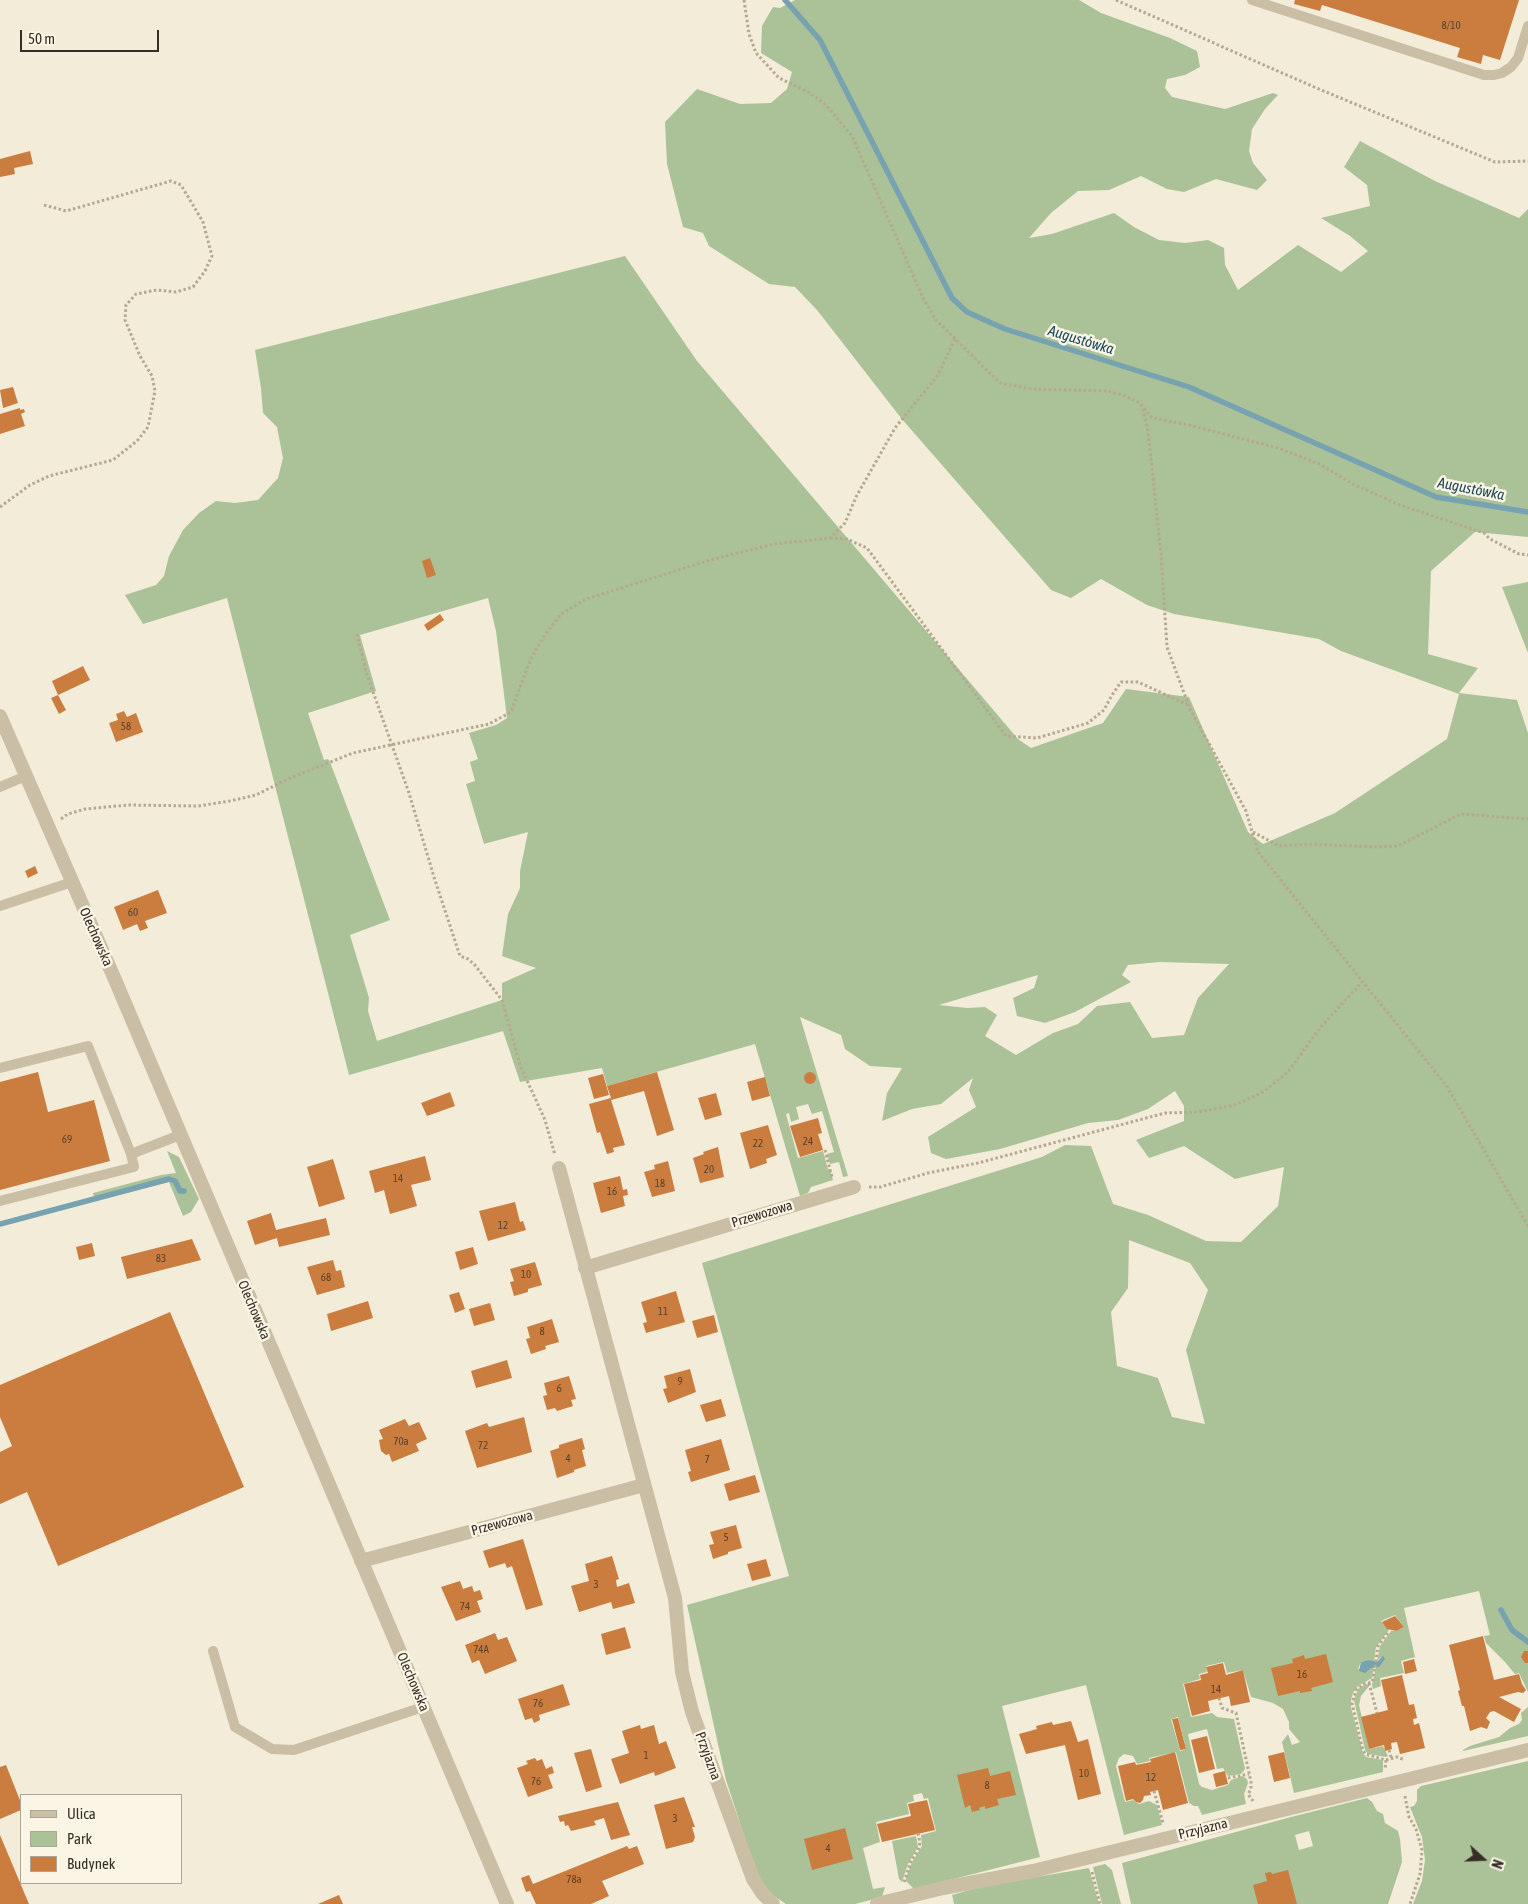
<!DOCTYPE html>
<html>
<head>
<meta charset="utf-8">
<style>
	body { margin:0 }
	#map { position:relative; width:1528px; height:1904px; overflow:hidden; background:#f2ecd9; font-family:"Asap Condensed",sans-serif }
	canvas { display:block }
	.legend { position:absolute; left:20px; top:1794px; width:162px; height:90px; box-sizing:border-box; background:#faf5e5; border:1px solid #aca599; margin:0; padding:6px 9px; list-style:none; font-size:15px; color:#362e26 }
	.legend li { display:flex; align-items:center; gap:10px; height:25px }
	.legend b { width:25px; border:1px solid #aca599 }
	.north { position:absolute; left:1458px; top:1834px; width:50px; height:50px; -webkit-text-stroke:4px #faf5e5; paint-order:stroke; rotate:110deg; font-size:14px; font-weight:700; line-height:20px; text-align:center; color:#362e26 }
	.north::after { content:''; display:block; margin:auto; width:18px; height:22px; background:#362e26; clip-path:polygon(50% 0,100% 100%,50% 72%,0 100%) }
	.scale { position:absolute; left:20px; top:30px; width:139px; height:22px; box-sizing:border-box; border:2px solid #362e26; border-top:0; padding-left:6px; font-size:15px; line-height:18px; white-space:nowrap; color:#362e26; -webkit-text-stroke:4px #faf5e5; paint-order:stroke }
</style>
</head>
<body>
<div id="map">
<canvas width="1528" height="1904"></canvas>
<ul class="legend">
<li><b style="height:6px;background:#cabea5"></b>Ulica</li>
<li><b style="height:14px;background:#abc299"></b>Park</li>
<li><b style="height:14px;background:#ca7d3f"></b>Budynek</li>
</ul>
<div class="north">N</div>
<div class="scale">50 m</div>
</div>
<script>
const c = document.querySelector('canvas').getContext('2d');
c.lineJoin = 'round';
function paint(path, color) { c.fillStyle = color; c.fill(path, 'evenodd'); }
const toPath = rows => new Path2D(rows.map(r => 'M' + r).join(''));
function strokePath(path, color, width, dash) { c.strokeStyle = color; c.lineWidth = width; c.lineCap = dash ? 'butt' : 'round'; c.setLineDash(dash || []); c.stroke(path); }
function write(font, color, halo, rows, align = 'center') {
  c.font = font + ' "Asap Condensed",sans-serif'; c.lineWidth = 5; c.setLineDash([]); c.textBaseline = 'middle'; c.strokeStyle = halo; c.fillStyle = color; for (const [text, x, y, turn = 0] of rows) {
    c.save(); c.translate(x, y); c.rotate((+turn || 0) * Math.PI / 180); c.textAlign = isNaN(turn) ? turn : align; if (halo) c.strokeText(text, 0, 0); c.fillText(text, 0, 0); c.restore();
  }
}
const green = toPath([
	[795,0,1079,0,1101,13,1170,38,1197,51,1200,67,1185,75,1167,79,1165,88,1172,97,1225,109,1273,93,1278,95,1265,109,1252,129,1249,151,1253,163,1267,180,1257,190,1216,179,1184,192,1167,189,1141,176,1109,190,1078,191,1051,213,1029,238,1052,234,1114,213,1134,227,1159,240,1185,243,1208,240,1224,248,1225,265,1238,290,1298,245,1341,272,1368,251,1350,236,1321,218,1370,206,1367,185,1344,167,1360,141,1435,181,1519,218,1528,209,1528,537,1475,532,1431,571,1428,654,1478,668,1459,693,1517,700,1528,733,1528,1692,1519,1673,1515,1674,1505,1662,1486,1643,1484,1636,1490,1635,1479,1591,1404,1608,1415,1657,1401,1661,1404,1673,1380,1678,1381,1686,1373,1689,1372,1685,1376,1667,1379,1667,1381,1657,1377,1662,1380,1646,1391,1631,1395,1631,1404,1627,1395,1615,1381,1621,1389,1630,1376,1647,1374,1662,1368,1660,1361,1662,1358,1669,1374,1667,1372,1678,1358,1686,1353,1693,1351,1700,1351,1707,1363,1753,1366,1757,1383,1760,1383,1772,1294,1793,1282,1742,1288,1734,1292,1745,1300,1742,1289,1729,1289,1722,1283,1709,1273,1703,1251,1697,1243,1670,1227,1673,1224,1662,1206,1666,1207,1672,1199,1674,1200,1679,1183,1684,1191,1717,1212,1713,1217,1717,1234,1719,1245,1769,1241,1774,1228,1776,1223,1768,1217,1769,1207,1729,1188,1734,1199,1784,1202,1787,1212,1790,1228,1785,1231,1780,1242,1776,1247,1779,1248,1783,1244,1794,1246,1804,1202,1815,1198,1806,1194,1806,1189,1803,1176,1752,1149,1758,1150,1761,1137,1764,1133,1756,1124,1754,1119,1758,1116,1766,1125,1802,1133,1800,1139,1804,1149,1801,1157,1805,1162,1825,1124,1835,1086,1685,1002,1706,1040,1857,914,1889,906,1881,906,1878,912,1862,922,1846,921,1835,936,1831,928,1798,924,1799,922,1793,913,1795,914,1801,907,1803,909,1814,876,1822,880,1842,863,1848,873,1889,885,1887,882,1897,855,1904,786,1904,771,1894,756,1872,726,1780,687,1605,789,1576,702,1263,1042,1157,1065,1145,1091,1146,1113,1204,1148,1215,1206,1241,1241,1242,1278,1206,1284,1167,1235,1179,1184,1146,1149,1158,1136,1140,1184,1121,1184,1106,1175,1091,1148,1109,1118,1120,1088,1123,1000,1149,946,1159,931,1153,928,1137,976,1107,969,1090,973,1078,941,1104,912,1109,882,1121,887,1093,902,1068,870,1066,845,1049,841,1035,800,1017,848,1176,843,1177,839,1162,830,1164,827,1154,834,1152,822,1111,812,1114,808,1104,796,1107,799,1119,791,1122,789,1113,786,1114,798,1158,823,1151,828,1169,830,1169,833,1180,811,1187,808,1193,800,1196,755,1044,607,1086,602,1068,520,1082,503,1031,349,1075,227,598,143,624,125,595,156,585,164,576,169,556,183,530,199,513,216,501,235,503,258,500,278,478,283,458,277,427,263,413,261,388,255,350,625,256,697,361,1018,739,1031,748,1103,723,1126,689,1189,697,1248,832,1263,844,1335,813,1447,739,1459,694,1341,651,1319,639,1174,614,1147,605,1101,579,1071,598,1051,590,901,418,817,310,795,287,769,284,709,246,703,233,683,227,667,164,665,122,697,89,740,104,771,103,787,89,792,72,761,53,762,26,773,7,780,8],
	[488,598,496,631,507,718,496,725,469,733,478,759,470,762,475,781,466,784,484,844,528,832,520,871,520,888,508,914,502,956,536,968,502,983,502,1000,377,1041,368,1011,369,998,350,935,390,920,330,762,328,759,324,760,308,713,376,691,360,635],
	[1159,962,1229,964,1198,998,1184,1035,1152,1038,1130,1002,1097,1006,1078,1024,1053,1033,1016,1055,985,1036,997,1015,985,1007,967,1008,939,1005,1038,975,1034,988,1013,998,1017,1016,1045,1023,1075,1012,1131,982,1122,975,1128,965],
	[1129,1240,1190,1263,1208,1290,1186,1350,1205,1424,1172,1417,1158,1378,1117,1366,1111,1312,1128,1288],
	[1178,1717,1186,1749,1180,1751,1171,1719],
	[1528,582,1528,653,1502,587],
	[167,1151,179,1157,199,1199,191,1212,183,1216,169,1182,95,1201,93,1193,161,1175,176,1173],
	[1366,1684,1370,1685,1361,1696,1359,1705,1369,1749,1383,1746,1388,1756,1386,1757,1368,1754,1365,1750,1354,1700,1358,1689],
	[1528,1707,1528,1736,1463,1751,1463,1750,1470,1746,1499,1737,1510,1728,1519,1724,1522,1720,1521,1713],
	[1528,1761,1528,1904,1413,1904,1422,1881,1425,1860,1422,1837,1410,1807,1414,1806,1417,1801,1417,1790,1421,1786],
	[1367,1798,1372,1802,1377,1811,1383,1814,1385,1823,1398,1831,1400,1839,1402,1862,1388,1904,1131,1904,1122,1863,1291,1817],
	[1309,1831,1313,1846,1299,1850,1295,1835],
	[916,1836,918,1847,908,1864,902,1882,899,1879,892,1841],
	[1105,1864,1112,1870,1121,1904,1102,1904,1093,1867],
	[1089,1868,1099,1904,954,1904,952,1895,984,1886]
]);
const water = toPath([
	[1383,1656,1385,1659,1379,1667,1371,1668,1365,1673,1359,1671,1361,1662,1368,1660,1377,1662]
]);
const stream = toPath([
	[785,0,820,40,952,298,967,312,1005,329,1189,387,1436,497,1528,512],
	[0,1224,169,1179,175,1181,180,1191,184,1191],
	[1501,1610,1512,1630,1528,1642]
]);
const building = toPath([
	[1295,0,1519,0,1500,60,1483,55,1481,64,1457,57,1460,48,1322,5,1320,11,1294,4],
	[30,151,33,164,14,168,15,174,0,177,0,159],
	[13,387,18,403,3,408,0,390],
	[20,408,20,410,24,409,25,412,21,414,25,426,0,434,0,414],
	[430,558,436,575,427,578,422,561],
	[440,614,444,620,428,631,424,625],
	[83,666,90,680,58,695,52,681],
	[58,695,66,710,59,714,51,698],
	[124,711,127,717,136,713,143,732,116,742,109,723,118,720,116,714],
	[35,866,38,873,28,878,25,871],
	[158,890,167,913,145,921,148,928,140,931,137,924,123,930,114,907],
	'804 1078a6 6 0 1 1 12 0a6 6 0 1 1-12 0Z',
	[38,1072,48,1112,94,1100,110,1161,0,1190,0,1082],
	[657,1072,674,1130,657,1136,644,1091,611,1100,625,1145,613,1148,614,1152,607,1154,600,1132,597,1133,589,1104,611,1098,607,1086],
	[603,1074,609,1095,594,1099,588,1078],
	[765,1077,770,1096,752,1101,747,1082],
	[450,1092,455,1106,427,1116,421,1103],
	[716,1093,722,1115,705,1120,698,1098],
	[818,1118,822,1133,818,1134,823,1150,800,1157,790,1126],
	[768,1125,777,1155,766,1159,767,1163,750,1169,740,1133],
	[718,1147,724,1177,700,1183,693,1158,704,1154,703,1152],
	[425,1156,431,1180,411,1185,417,1206,390,1214,384,1190,375,1193,369,1171],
	[333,1159,345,1199,319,1207,307,1167],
	[668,1161,675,1191,652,1197,644,1172,655,1169,654,1165],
	[620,1176,623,1190,627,1189,628,1195,623,1196,625,1206,601,1213,593,1183],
	[515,1202,520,1222,523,1221,526,1230,488,1241,479,1211],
	[271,1213,276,1230,326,1218,330,1235,279,1247,277,1238,255,1245,247,1221],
	[192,1239,201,1260,127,1279,121,1257],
	[92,1243,95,1256,79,1260,76,1247],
	[473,1247,478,1264,460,1270,455,1252],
	[333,1260,336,1271,341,1270,345,1287,317,1295,307,1267],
	[535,1262,542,1285,528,1289,528,1292,514,1296,510,1282,514,1281,510,1269],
	[676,1291,685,1322,646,1333,643,1323,647,1322,641,1302],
	[459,1292,465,1309,455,1313,449,1295],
	[368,1301,373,1318,331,1331,327,1314],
	[490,1303,495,1320,474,1326,469,1309],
	[170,1312,244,1487,58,1566,27,1492,0,1504,0,1452,12,1446,0,1417,0,1385],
	[714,1315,718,1332,697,1338,692,1321],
	[552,1319,559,1342,545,1346,546,1349,531,1354,526,1339,530,1338,527,1327],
	[507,1360,512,1378,476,1388,471,1371],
	[690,1369,696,1392,668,1403,663,1389,667,1388,664,1376],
	[569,1376,576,1399,571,1400,573,1406,557,1411,555,1408,547,1410,543,1396,547,1395,544,1383],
	[721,1399,726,1416,706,1422,700,1405],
	[524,1417,532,1452,477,1468,465,1431,487,1423,489,1427],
	[405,1419,409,1426,419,1422,427,1439,416,1444,419,1451,392,1462,389,1454,386,1455,381,1451,379,1440,383,1439,379,1430],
	[582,1438,585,1449,582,1450,586,1466,574,1470,574,1472,557,1478,550,1451,559,1448,559,1445],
	[721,1439,730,1470,691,1482,688,1472,691,1471,685,1450],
	[755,1475,760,1492,729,1501,724,1484],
	[736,1525,742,1548,728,1552,728,1554,713,1559,709,1545,714,1544,710,1532],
	[523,1539,543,1605,526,1610,512,1566,507,1568,505,1563,489,1568,483,1551],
	[612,1556,619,1579,616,1580,617,1587,629,1583,635,1603,613,1609,611,1602,579,1612,571,1586,589,1581,585,1564],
	[766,1559,771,1576,752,1581,747,1564],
	[460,1581,463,1589,472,1586,474,1592,480,1590,483,1599,477,1601,481,1612,456,1621,441,1587],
	[1395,1616,1404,1627,1396,1631,1387,1629,1382,1622],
	[625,1627,631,1648,606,1655,601,1634],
	[495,1633,498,1640,507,1637,517,1661,485,1674,479,1660,472,1663,465,1645],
	[1483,1636,1494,1680,1519,1674,1522,1684,1526,1690,1523,1693,1518,1692,1499,1697,1521,1709,1514,1722,1494,1711,1490,1712,1486,1718,1490,1722,1487,1729,1481,1727,1470,1731,1464,1706,1462,1706,1458,1691,1460,1690,1449,1645],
	[1524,1651,1528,1651,1528,1663,1525,1663,1521,1657],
	[1326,1654,1333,1682,1311,1688,1312,1691,1300,1693,1300,1691,1278,1696,1271,1668,1293,1663,1292,1659,1304,1655,1305,1659],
	[1414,1659,1417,1671,1405,1674,1403,1662],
	[1223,1663,1226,1675,1243,1670,1250,1702,1231,1706,1229,1696,1208,1701,1210,1711,1192,1716,1184,1684,1201,1680,1200,1675,1208,1673,1206,1667],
	[1402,1675,1409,1705,1414,1704,1417,1718,1413,1719,1414,1725,1419,1723,1425,1748,1400,1754,1397,1742,1391,1743,1392,1749,1385,1751,1384,1745,1369,1749,1361,1717,1388,1710,1381,1680],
	[563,1684,570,1705,539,1715,540,1720,534,1723,532,1718,525,1720,518,1699],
	[1178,1718,1186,1749,1180,1750,1172,1719],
	[1071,1721,1078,1742,1088,1739,1101,1794,1078,1800,1065,1745,1026,1754,1019,1734,1037,1729,1036,1726,1052,1722,1053,1725],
	[640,1725,641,1729,654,1725,659,1744,666,1741,676,1768,655,1776,654,1772,620,1784,611,1759,629,1753,622,1731],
	[1207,1736,1215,1769,1199,1773,1191,1740],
	[591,1749,602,1787,586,1792,574,1753],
	[1175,1752,1188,1803,1163,1810,1158,1790,1150,1792,1151,1795,1144,1796,1143,1800,1140,1803,1136,1802,1133,1799,1126,1801,1118,1766,1135,1762,1136,1765,1151,1762,1150,1759],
	[1284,1752,1290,1778,1274,1782,1268,1756],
	[535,1758,537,1761,542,1759,546,1769,552,1766,554,1773,548,1775,553,1788,528,1797,517,1768,528,1764,526,1761],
	[6,1765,21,1803,21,1810,0,1819,0,1767],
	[988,1768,990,1776,1010,1771,1016,1795,997,1799,999,1805,985,1809,985,1806,979,1808,980,1810,972,1812,970,1805,965,1808,957,1775],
	[1225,1771,1228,1784,1216,1787,1213,1774],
	[684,1797,695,1827,692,1827,695,1837,693,1842,666,1849,654,1805],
	[927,1800,935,1830,882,1842,877,1824,911,1816,908,1804],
	[618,1802,630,1835,611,1840,604,1818,594,1821,596,1825,571,1831,568,1825,565,1826,564,1821,560,1822,558,1816],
	[845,1828,853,1859,812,1870,804,1839],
	[0,1835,29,1904,0,1904],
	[627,1846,629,1849,637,1846,644,1864,602,1881,609,1896,591,1904,536,1904,530,1891,526,1892,521,1878,529,1875,533,1884],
	[1288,1870,1297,1904,1258,1904,1253,1885,1267,1881,1265,1873,1271,1872,1272,1874],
	[339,1895,343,1904,318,1904]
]);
const path = toPath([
	[744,0,749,34,756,53,779,78,808,92,824,103,852,136,923,298,936,320,1000,383,1032,389,1106,391,1123,395,1140,403,1152,418,1189,425,1278,448,1319,464,1355,485,1400,505,1484,533,1490,539,1519,554,1528,555],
	[1116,0,1314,87,1495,162,1528,161],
	[1143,409,1148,431,1161,554,1167,647,1190,709,1246,811,1258,852,1446,1085,1528,1226],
	[0,507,30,485,49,476,113,460,137,441,148,427,155,391,152,376,140,356,125,320,126,305,136,294,157,290,176,292,193,287,205,271,212,256,203,222,181,185,171,181,66,211,44,205],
	[830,538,847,539,867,548,1006,736,1037,738,1088,723,1104,710,1112,695,1121,682,1138,682,1188,705],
	[357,634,366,672,409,793,434,877,460,956,468,959,474,964,502,1000,520,1065,545,1120,555,1155],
	[61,819,68,814,85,809,128,805,198,806,230,801,256,795,288,779,353,753,489,724,511,712,531,658,545,635,561,614,586,599,710,560,774,544,830,538,845,523,856,497,895,428,938,375,955,339],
	[1253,832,1279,846,1309,844,1376,847,1398,846,1461,814,1528,819],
	[825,1150,832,1177],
	[869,1187,880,1187,928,1173,978,1163,1165,1113,1198,1112,1235,1105,1263,1092,1288,1072,1320,1028,1362,982],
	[1375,1667,1378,1646,1389,1631],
	[1375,1669,1372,1682,1363,1684,1356,1690,1352,1703,1362,1747,1365,1754,1386,1760,1385,1770],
	[1369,1683,1377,1713],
	[1219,1698,1222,1708,1236,1713,1251,1782,1251,1789,1248,1794,1253,1801],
	[1389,1750,1391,1757],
	[1386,1760,1397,1757,1405,1760],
	[1228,1778,1249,1774],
	[1154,1791,1163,1823],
	[1405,1796,1409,1817,1416,1829,1422,1850,1420,1874,1410,1904],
	[1092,1872,1100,1904],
	[904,1882,911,1861,918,1850,920,1843,918,1833]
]);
const service = toPath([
	[1252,0,1484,75,1494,75,1502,73,1511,67,1518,58,1528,26],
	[0,787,26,776],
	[0,906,72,882],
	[0,1068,88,1046,131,1154],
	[0,1201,134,1167,131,1154,180,1135],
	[213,1651,235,1727,272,1749,294,1750,423,1707]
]);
const minor = toPath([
	[559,1168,675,1598,682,1672,692,1712,753,1879,762,1893,773,1904],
	[585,1268,854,1187],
	[361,1561,644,1485],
	[877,1904,943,1888,1033,1871,1528,1750]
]);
const tertiary = toPath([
	[0,716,116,982,507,1904]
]);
const numberNames = [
	["8/10",1451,26],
	["58",126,727],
	["60",133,913],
	["69",67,1140],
	["24",808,1142],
	["22",758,1144],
	["20",709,1170],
	["14",398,1179],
	["18",660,1184],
	["16",612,1192],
	["12",503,1226],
	["83",161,1259],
	["10",526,1275],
	["68",326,1278],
	["11",663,1312],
	["8",542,1332],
	["9",680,1382],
	["6",559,1389],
	["70a",401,1442],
	["72",483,1446],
	["4",568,1459],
	["7",707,1460],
	["5",726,1538],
	["3",596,1585],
	["74",465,1607],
	["74A",481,1650],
	["16",1302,1675],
	["14",1216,1690],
	["76",538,1704],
	["1",646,1756],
	["10",1084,1774],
	["12",1151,1778],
	["76",536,1782],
	["8",987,1786],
	["3",675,1819],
	["4",828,1849],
	["78a",574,1880]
];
const streetNames = [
	["Olechowska",96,937,66],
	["Przewozowa",762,1214,-17],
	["Olechowska",254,1310,67],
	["Przewozowa",502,1523,-15],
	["Olechowska",413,1682,67],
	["Przyjazna",708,1756,70],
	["Przyjazna",1203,1829,-14]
];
const waterNames = [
	["Augustówka",1081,340,17],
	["Augustówka",1471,489,11]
];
paint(green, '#abc299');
paint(water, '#77a2b0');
strokePath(stream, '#77a2b0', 5.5);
paint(building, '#ca7d3f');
strokePath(path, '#b6a88f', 3, [2.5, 2.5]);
strokePath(service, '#cabea5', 10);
strokePath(minor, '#cabea5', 14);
strokePath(tertiary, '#cabea5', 14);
write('11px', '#5b422c', null, numberNames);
write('14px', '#362e26', '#faf5e5', streetNames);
write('italic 15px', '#1b4859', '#faf5e5', waterNames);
</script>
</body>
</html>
